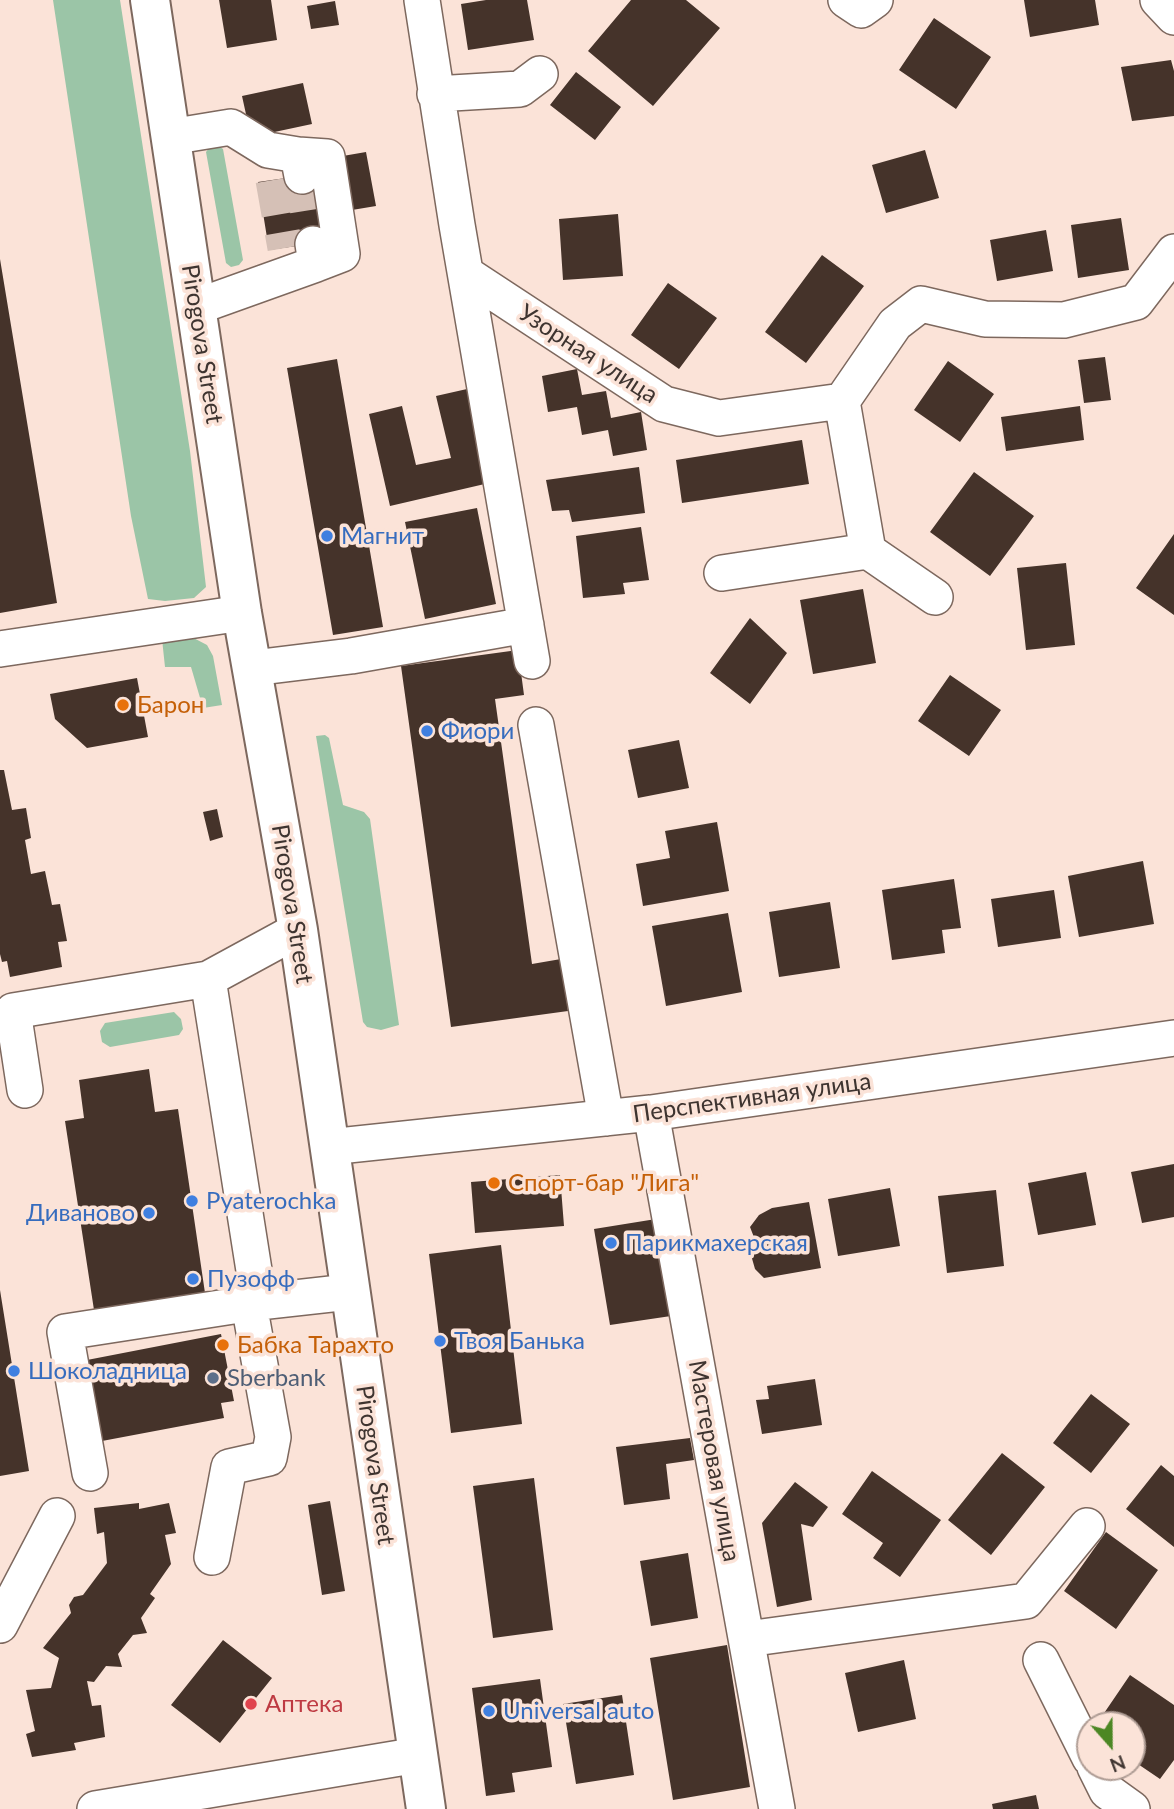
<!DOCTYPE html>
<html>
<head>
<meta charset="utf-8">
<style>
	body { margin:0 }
	#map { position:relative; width:1174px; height:1809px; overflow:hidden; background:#fbe3d8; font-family:Lato,sans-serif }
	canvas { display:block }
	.north { position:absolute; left:1076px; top:1711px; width:70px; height:70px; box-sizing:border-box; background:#fbe3d8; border:2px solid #af9d95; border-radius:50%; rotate:159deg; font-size:19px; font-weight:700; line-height:28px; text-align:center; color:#3e3430 }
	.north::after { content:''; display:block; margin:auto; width:24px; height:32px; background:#4c8724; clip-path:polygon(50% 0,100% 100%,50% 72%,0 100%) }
</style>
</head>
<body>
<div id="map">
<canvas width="1174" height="1809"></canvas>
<div class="north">N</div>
</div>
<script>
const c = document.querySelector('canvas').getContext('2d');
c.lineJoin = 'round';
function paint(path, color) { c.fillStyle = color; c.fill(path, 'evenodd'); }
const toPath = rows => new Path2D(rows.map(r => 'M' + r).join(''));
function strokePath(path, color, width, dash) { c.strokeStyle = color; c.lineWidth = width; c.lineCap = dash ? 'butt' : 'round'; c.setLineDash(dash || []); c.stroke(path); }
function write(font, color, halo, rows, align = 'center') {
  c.font = font + ' Lato,sans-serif'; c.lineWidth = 7; c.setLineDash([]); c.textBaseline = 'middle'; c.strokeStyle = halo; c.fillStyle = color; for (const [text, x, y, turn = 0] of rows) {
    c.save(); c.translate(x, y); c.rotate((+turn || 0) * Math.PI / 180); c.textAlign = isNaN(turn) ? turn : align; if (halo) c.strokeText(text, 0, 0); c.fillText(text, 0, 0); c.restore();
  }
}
const green = toPath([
	[53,0,120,0,190,451,206,587,194,598,165,601,148,599,131,516],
	[217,145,223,149,243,260,239,265,231,267,226,263,206,152,210,147],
	[186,634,207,645,213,656,222,705,203,708,191,667,165,667,162,639],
	[325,735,329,738,343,805,364,812,370,819,399,1025,381,1030,367,1027,363,1022,316,736],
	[174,1012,181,1019,183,1029,179,1035,110,1047,102,1042,100,1031,105,1023]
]);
const building = toPath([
	[219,0,271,0,277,40,227,48],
	[486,0,527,0,534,40,468,50,461,4],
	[631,0,686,0,720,28,653,106,588,51],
	[1024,0,1095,0,1099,25,1030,37],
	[335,1,339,25,311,29,307,6],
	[934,18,991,57,956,109,899,70],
	[1171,60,1174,71,1174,116,1132,121,1121,67],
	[576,72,621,107,595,140,550,105],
	[303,83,312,124,251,137,242,96],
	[925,150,939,198,886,213,872,165],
	[366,152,376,206,346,211,337,157],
	[321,173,331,241,269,250,258,182],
	[618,214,623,276,563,280,559,219],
	[1121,218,1129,270,1078,278,1071,225],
	[1046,230,1053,271,997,281,990,240],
	[822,255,864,286,806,363,765,332],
	[0,259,57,603,0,613],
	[668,283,717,318,679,369,631,335],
	[1105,357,1111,400,1084,403,1078,360],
	[337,359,383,627,333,635,287,368],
	[948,361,994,394,960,442,914,410],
	[577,369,582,395,606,391,611,418,641,412,647,450,613,456,608,430,582,435,577,407,548,412,542,376],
	[467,389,489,483,390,506,369,414,402,406,416,465,451,458,436,396],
	[1080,406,1084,440,1006,451,1001,417],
	[802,440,809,484,682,503,676,460],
	[639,467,645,513,572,522,569,510,552,511,546,480],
	[974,472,1034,516,990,576,930,532],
	[477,508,496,604,425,619,405,522],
	[641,527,649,580,623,583,625,594,583,598,576,536],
	[1174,534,1174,615,1136,588],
	[1066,563,1075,645,1026,650,1017,568],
	[863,589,876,663,813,674,800,600],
	[750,618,787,653,750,704,710,673],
	[518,650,524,695,495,699,532,964,561,959,568,1011,451,1027,401,666],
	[950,675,1001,710,969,756,918,721],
	[137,678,148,737,87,748,55,719,50,694],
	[679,740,689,788,638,798,628,750],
	[0,770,4,770,12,810,26,808,31,838,25,840,31,874,45,871,52,905,60,904,67,941,58,942,62,967,10,977,7,961,2,962,0,954],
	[217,809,223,837,210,841,203,812],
	[717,822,729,891,643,906,636,864,670,858,665,831],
	[1143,861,1154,924,1079,937,1068,876],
	[954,879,961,928,942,930,945,953,892,960,882,890],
	[1054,890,1061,938,998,947,991,899],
	[830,902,840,968,779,977,769,912],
	[728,913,742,992,666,1006,652,926],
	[149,1069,155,1112,178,1109,205,1293,94,1310,65,1121,84,1118,79,1080],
	[1174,1164,1174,1217,1142,1223,1131,1172],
	[1086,1172,1096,1225,1038,1235,1028,1183],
	[560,1175,564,1226,475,1233,471,1182],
	[890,1188,900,1246,838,1256,828,1199],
	[996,1190,1004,1266,947,1273,938,1196],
	[809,1202,821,1268,764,1278,755,1269,751,1255,757,1245,750,1227,759,1215,772,1208],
	[656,1219,671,1316,610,1325,594,1229],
	[501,1245,522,1424,451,1433,429,1254],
	[0,1290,29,1471,0,1476],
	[221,1334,234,1401,221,1403,224,1418,102,1441,87,1360],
	[815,1379,822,1425,762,1434,756,1400,769,1399,767,1386],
	[1091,1394,1130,1424,1091,1473,1053,1443],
	[690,1438,694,1460,666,1464,670,1499,624,1505,616,1447],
	[1002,1453,1045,1487,991,1555,948,1520],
	[1161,1465,1174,1476,1174,1547,1126,1509],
	[872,1471,941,1520,900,1577,873,1558,883,1543,842,1514],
	[534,1478,553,1630,493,1638,473,1486],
	[795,1482,828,1507,813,1527,801,1524,812,1600,777,1607,762,1523],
	[330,1501,345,1591,322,1595,308,1505],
	[139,1503,139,1509,169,1503,176,1533,165,1535,171,1564,150,1594,155,1598,141,1618,147,1633,133,1635,118,1654,122,1667,106,1666,94,1682,87,1681,92,1706,101,1705,105,1737,74,1743,76,1750,32,1757,26,1734,35,1731,26,1690,51,1688,59,1658,43,1648,71,1613,69,1605,74,1597,83,1595,107,1563,104,1532,97,1534,94,1508],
	[1106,1532,1158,1570,1116,1629,1064,1591],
	[688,1553,698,1618,651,1626,640,1561],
	[223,1640,272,1678,220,1743,171,1705],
	[727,1645,750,1787,673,1800,650,1658],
	[904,1660,916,1719,858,1732,845,1673],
	[1130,1675,1174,1705,1174,1760,1160,1779,1132,1760,1132,1725,1096,1725],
	[540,1679,552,1767,512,1773,515,1792,486,1796,472,1688],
	[622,1695,634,1775,576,1784,563,1704],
	[1036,1795,1039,1809,993,1809,992,1804]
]);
const minorTunnel = toPath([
	[302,176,313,244],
	[273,180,285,248]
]);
const minor = toPath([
	[422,0,457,225,532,661],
	[846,0,861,10,875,0],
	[1158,0,1174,17],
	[435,94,520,89,540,74],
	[170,137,231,127,268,150,298,155,302,176],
	[298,155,327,157,342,254,316,264],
	[466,274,664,404,719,418,842,401,895,324,921,304,985,319,1064,320,1136,302,1174,252],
	[196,307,316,264,313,244],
	[868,551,935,597],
	[722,573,868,551,842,401],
	[0,649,242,613],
	[253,668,351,656,526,625],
	[536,725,606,1118],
	[208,979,259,1302],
	[25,1090,13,1011,208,979,298,930],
	[651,1113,777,1809],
	[329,1147,651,1113,1174,1038],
	[90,1473,65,1332,259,1302,349,1292],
	[212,1557,229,1467,269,1458,273,1437,249,1304],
	[0,1625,57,1516],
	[747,1639,1026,1601,1087,1526],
	[1041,1660,1090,1758],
	[1095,1767,1107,1791,1132,1809],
	[95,1809,418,1755]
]);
const major = toPath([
	[150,0,242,613,298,930,426,1809]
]);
const markers = [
	[327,536,7,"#3f7fe0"],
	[123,705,7,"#e8710a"],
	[427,731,7,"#3f7fe0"],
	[494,1183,7,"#e8710a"],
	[192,1201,7,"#3f7fe0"],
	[149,1213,7,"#3f7fe0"],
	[611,1243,7,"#3f7fe0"],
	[193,1279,7,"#3f7fe0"],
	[440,1341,7,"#3f7fe0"],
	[223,1345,7,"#e8710a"],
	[14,1371,7,"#3f7fe0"],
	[213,1378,7,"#5c6f8a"],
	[251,1704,7,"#e0444e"],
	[489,1711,7,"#3f7fe0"]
];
const streetNames = [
	["Pirogova Street",202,344,81],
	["Узорная улица",588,354,33],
	["Pirogova Street",292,904,81],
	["Перспективная улица",752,1098,-8],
	["Мастеровая улица",714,1461,80],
	["Pirogova Street",375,1465,82]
];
const shopNames = [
	["Магнит",341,536],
	["Фиори",441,731],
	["Pyaterochka",206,1201],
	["Диваново",135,1213,"right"],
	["Парикмахерская",625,1243],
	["Пузофф",207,1279],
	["Твоя Банька",454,1341],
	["Шоколадница",28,1371],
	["Universal auto",503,1711]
];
const foodNames = [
	["Барон",137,705],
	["Спорт-бар \"Лига\"",508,1183],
	["Бабка Тарахто",237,1345]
];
const serviceNames = [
	["Sberbank",227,1378]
];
const healthNames = [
	["Аптека",265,1704]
];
paint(green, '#9bc5a7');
paint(building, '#45332a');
strokePath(minorTunnel, '#d5c0b6', 35, [35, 18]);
strokePath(minor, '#7d685e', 38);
strokePath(major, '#7d685e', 42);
strokePath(minor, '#fff', 35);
strokePath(major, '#fff', 38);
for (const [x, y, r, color] of markers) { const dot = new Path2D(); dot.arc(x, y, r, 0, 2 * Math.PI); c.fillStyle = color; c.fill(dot); strokePath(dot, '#fbe3d8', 2.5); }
write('24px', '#3e3430', '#fbe3d8', streetNames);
write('24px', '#366cbe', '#fbe3d8', shopNames, 'left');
write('24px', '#c56008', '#fbe3d8', foodNames, 'left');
write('24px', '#4e5e75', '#fbe3d8', serviceNames, 'left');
write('24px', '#be3a42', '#fbe3d8', healthNames, 'left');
</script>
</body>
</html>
